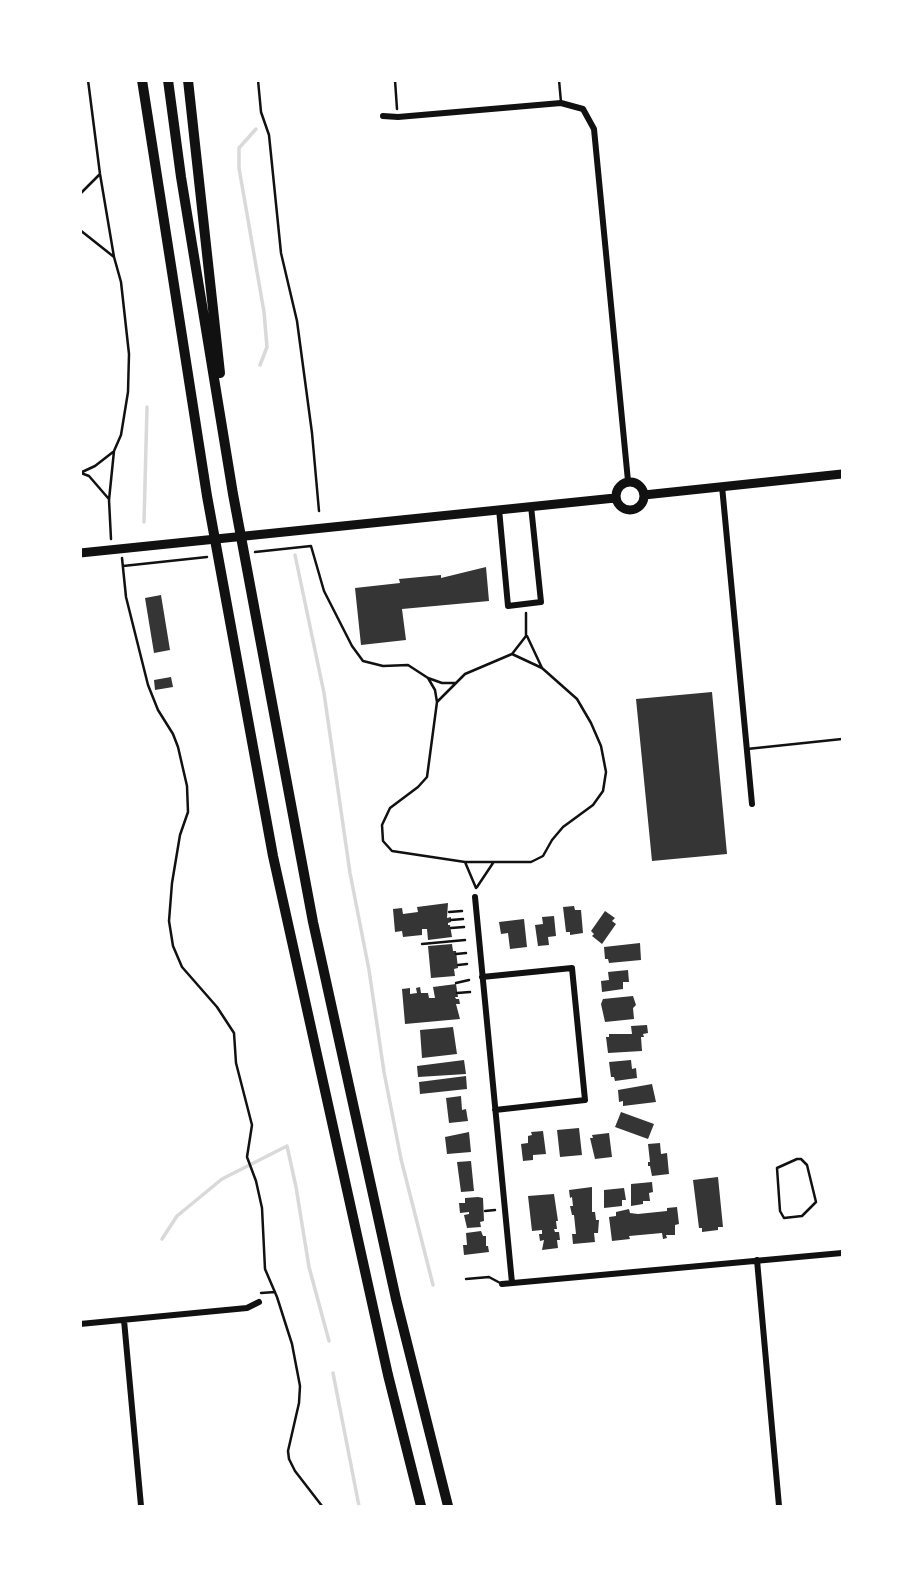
<!DOCTYPE html>
<html>
<head>
<meta charset="utf-8">
<style>
	body { margin:0 }
	#map { position:relative; width:923px; height:1587px; overflow:hidden; background:#fff; font-family:Literata,serif }
	canvas { display:block }
	.frame { position:absolute; inset:0; border:82px solid #fff; pointer-events:none }
</style>
</head>
<body>
<div id="map">
<canvas width="923" height="1587"></canvas>
<div class="frame"></div>
</div>
<script>
const c = document.querySelector('canvas').getContext('2d');
c.lineJoin = 'round';
const toPath = rows => new Path2D(rows.map(r => 'M' + r).join(''));
function strokePath(path, color, width, dash) { c.strokeStyle = color; c.lineWidth = width; c.lineCap = dash ? 'butt' : 'round'; c.setLineDash(dash || []); c.stroke(path); }
function paint(path, color) { c.fillStyle = color; c.fill(path, 'evenodd'); }
const stream = toPath([
	[256,129,239,148,239,168,264,312,267,347,260,365],
	[144,522,147,407],
	[295,555,324,693,350,873,369,970,384,1072,401,1159,433,1285],
	[162,1239,177,1216,222,1179,287,1146,296,1187,309,1267,329,1341],
	[333,1373,359,1506]
]);
const building = toPath([
	[486,567,489,601,402,609,406,640,361,645,355,588,400,583,399,579,441,575,441,578],
	[161,595,170,650,154,653,145,598],
	[171,677,173,687,155,690,154,680],
	[712,692,727,854,652,861,636,699],
	[448,903,447,918,451,917,451,922,448,923,448,925,450,925,452,937,428,940,427,929,422,929,422,935,403,937,402,931,395,932,393,909,402,908,403,914,418,912,417,907],
	[574,906,575,910,581,910,583,933,570,935,570,932,566,932,563,907],
	[605,911,615,918,612,921,616,924,602,944,592,936,594,934,591,931],
	[554,916,556,936,548,937,549,945,538,946,535,925,543,924,542,917],
	[524,919,527,947,510,949,508,933,501,934,499,922],
	[640,943,641,960,609,963,608,959,605,959,604,947],
	[452,944,453,951,456,951,458,968,454,969,455,976,431,978,428,946],
	[628,970,629,982,623,982,623,989,602,992,601,981,609,980,608,972],
	[456,984,458,997,455,997,456,999,459,999,460,1004,456,1004,460,1019,405,1024,402,989,410,988,410,994,417,993,416,988,420,987,421,993,428,993,429,998,435,998,433,987],
	[633,996,636,1005,633,1008,634,1019,605,1022,601,1004,603,999],
	[647,1025,648,1033,643,1034,644,1037,641,1037,642,1051,608,1053,606,1037,609,1037,609,1034,632,1034,631,1026],
	[453,1027,457,1054,422,1058,420,1030],
	[464,1060,466,1074,418,1077,417,1066],
	[631,1060,632,1069,636,1068,637,1078,615,1081,614,1077,611,1077,609,1062],
	[466,1076,467,1089,420,1094,419,1082],
	[652,1084,656,1102,623,1106,623,1101,619,1102,618,1090],
	[461,1096,462,1110,466,1109,468,1121,449,1123,446,1098],
	[621,1112,654,1124,648,1139,615,1127],
	[579,1128,582,1155,560,1157,557,1130],
	[543,1131,546,1154,533,1155,533,1160,523,1161,521,1144,528,1143,528,1136,532,1135,531,1132],
	[469,1132,471,1152,447,1154,445,1137],
	[609,1133,612,1157,595,1159,590,1138,593,1138,592,1135],
	[660,1143,661,1154,667,1153,669,1174,652,1176,650,1166,648,1166,648,1162,650,1162,648,1144],
	[471,1161,474,1191,461,1192,457,1162],
	[718,1177,723,1227,718,1227,718,1230,702,1232,702,1228,699,1228,693,1180],
	[652,1182,653,1192,649,1193,650,1201,643,1201,643,1204,631,1206,631,1184],
	[592,1187,592,1212,595,1212,596,1220,599,1220,598,1233,594,1233,595,1242,573,1244,572,1234,576,1234,574,1215,572,1215,570,1206,573,1206,572,1197,570,1198,569,1190],
	[624,1188,626,1200,622,1200,622,1206,604,1208,604,1190],
	[554,1194,558,1221,556,1221,557,1229,554,1229,555,1232,559,1232,560,1240,557,1240,558,1248,542,1250,544,1240,540,1241,539,1234,542,1234,542,1230,532,1231,528,1196],
	[478,1197,483,1198,484,1221,480,1222,481,1227,467,1228,464,1215,469,1214,469,1212,460,1213,459,1203,465,1203,465,1198],
	[677,1207,679,1224,675,1225,675,1235,666,1235,667,1238,663,1239,662,1233,629,1236,630,1239,612,1241,609,1217,616,1216,616,1212,629,1209,630,1213,638,1214,667,1211,667,1208],
	[481,1231,483,1236,486,1236,486,1246,488,1246,489,1252,464,1255,463,1245,467,1245,466,1233]
]);
const path = toPath([
	[88,80,100,174,114,257,121,282,129,354,128,392,121,435,114,451,109,500,111,539],
	[258,80,261,112,269,135,281,253,297,321,312,433,319,511],
	[395,80,397,109],
	[80,194,100,174],
	[80,230,114,257],
	[80,473,95,466,113,452],
	[81,473,89,476,108,498],
	[255,552,311,546,324,591,352,646,363,661,383,666,408,665,428,678,435,690,437,702,427,777,418,787,390,808,382,825,383,841,392,851,465,862,531,862,543,856,552,840,563,827,593,805,603,791,606,772,601,746,591,723,577,699,542,668,512,654,465,674,437,702],
	[122,558,126,597,148,685,158,710,173,734,178,747,187,786,188,812,180,835,172,883,169,921,173,946,182,967,217,1007,234,1033,236,1063,252,1125,247,1157,256,1181,262,1208,265,1269,277,1297,292,1344,300,1386,299,1403,288,1451,289,1459,295,1471,322,1506],
	[123,566,207,557],
	[527,636,542,668],
	[512,654,526,636,526,613],
	[428,678,442,683,456,683],
	[465,862,476,888],
	[477,887,493,863],
	[449,912,462,911],
	[451,920,463,919],
	[451,928,464,927],
	[422,944,465,940],
	[456,954,466,953],
	[458,965,467,964],
	[456,983,469,980],
	[457,993,470,992],
	[797,1159,801,1159,807,1165,816,1202,802,1216,784,1218,780,1211,777,1168,797,1159],
	[485,1211,495,1210],
	[261,1293,275,1292]
]);
const service = toPath([
	[559,80,561,102],
	[747,749,842,739],
	[466,1279,489,1277,502,1284]
]);
const minor = toPath([
	[383,116,398,117,561,103,583,109,594,129,628,481],
	[722,486,752,804],
	[499,509,508,606,541,602,531,506],
	[475,897,512,1283],
	[482,977,572,968,585,1100,495,1110],
	[757,1260,779,1506],
	[502,1284,842,1253],
	[124,1320,141,1506],
	[80,1324,247,1308,259,1302]
]);
const secondary = toPath([
	'616 496a14 14 0 1 1 28 0a14 14 0 1 1-28 0Z',
	[644,495,842,474],
	[80,553,615,498]
]);
const motorway = toPath([
	[142,80,207,496,273,856,388,1375,421,1506],
	[168,80,181,177,233,494,313,922,396,1299,448,1506],
	[188,80,220,373]
]);
strokePath(stream, '#d9d9d9', 3.5);
paint(building, '#353535');
strokePath(path, '#111', 2.5);
strokePath(service, '#111', 2.5);
strokePath(minor, '#111', 6);
strokePath(secondary, '#111', 9);
strokePath(motorway, '#111', 10);
</script>
</body>
</html>
